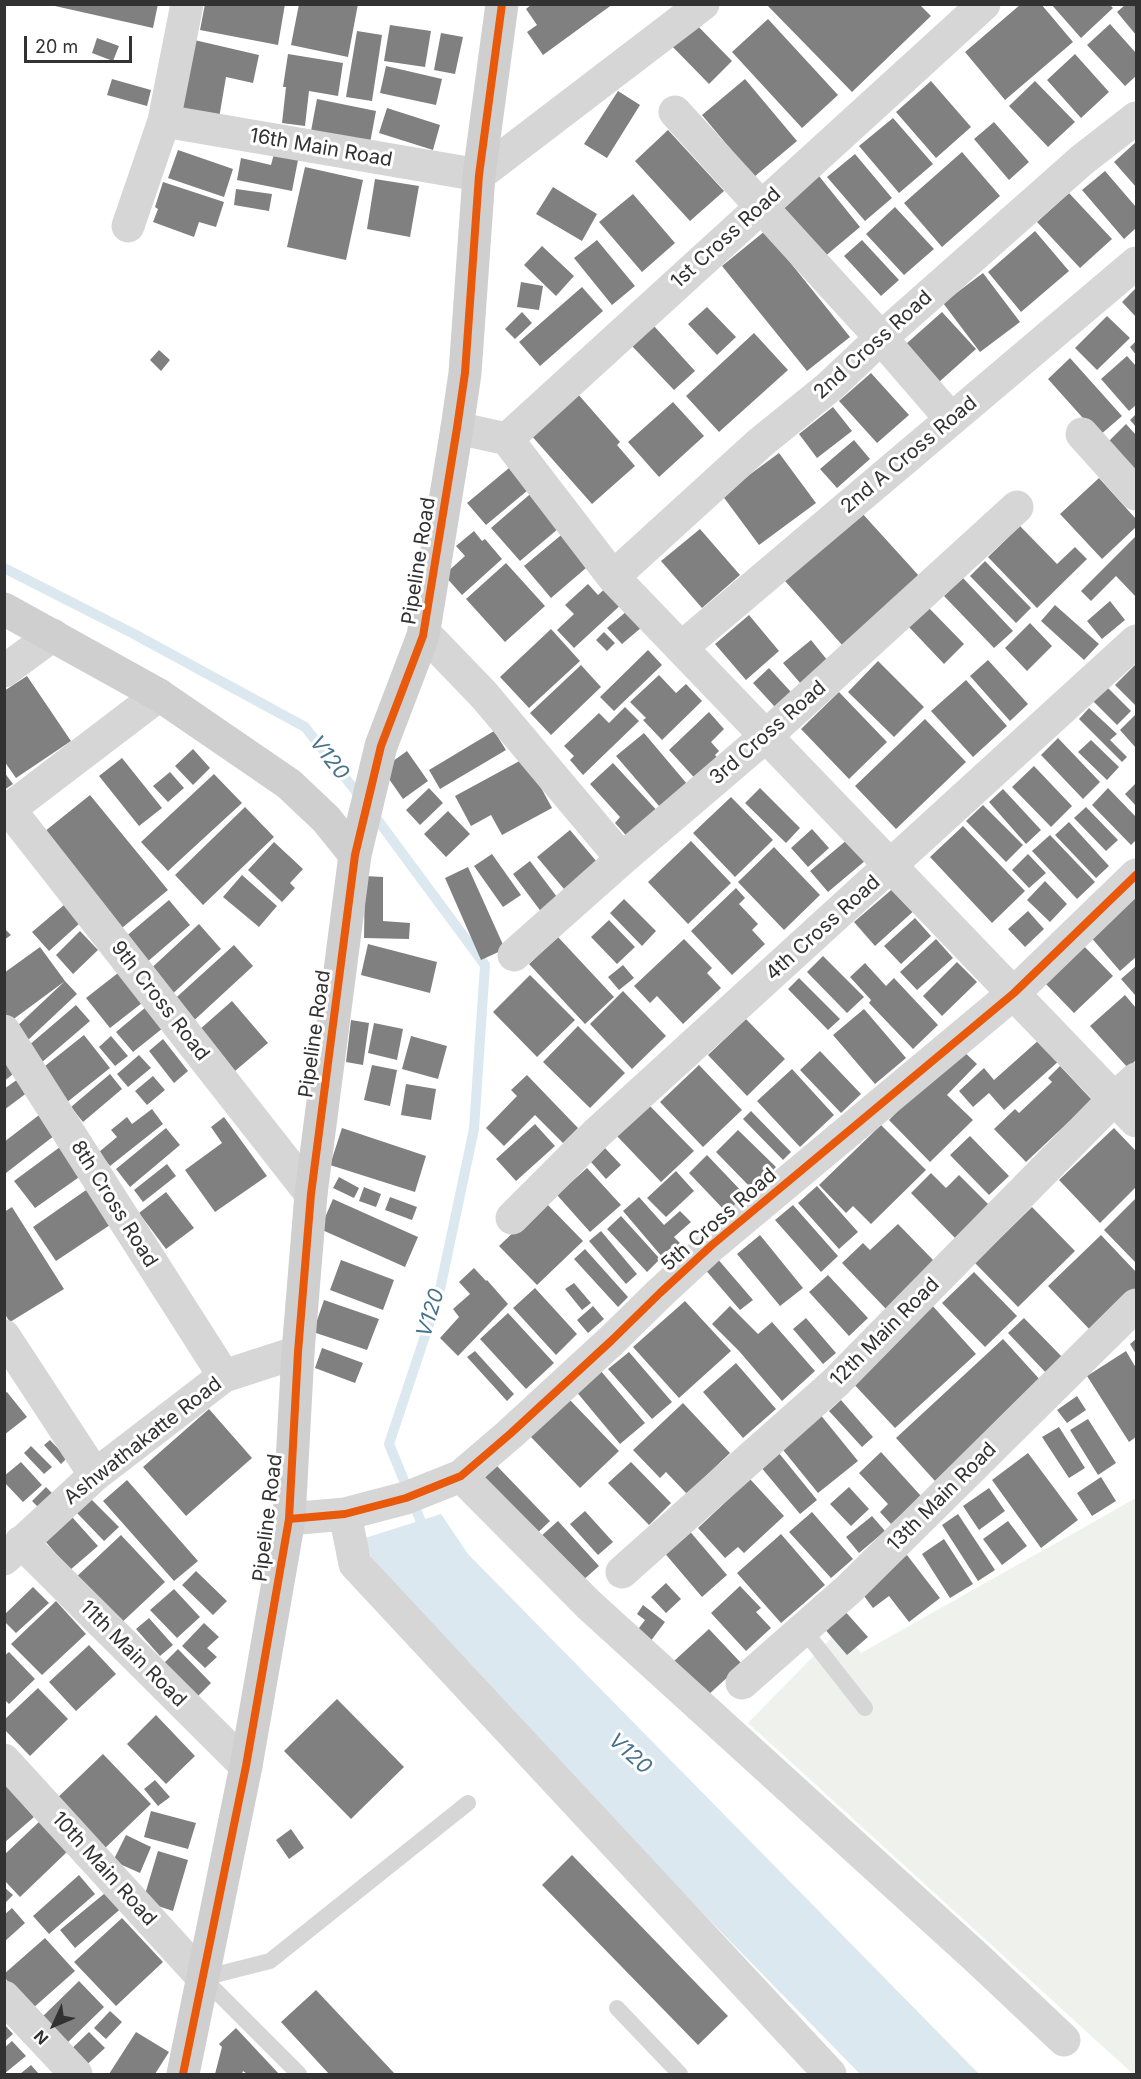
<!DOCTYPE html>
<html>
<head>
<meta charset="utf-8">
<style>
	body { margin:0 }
	#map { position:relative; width:1141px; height:2079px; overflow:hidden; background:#fff; font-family:Inter,sans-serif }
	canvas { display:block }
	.frame { position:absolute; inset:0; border:6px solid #323232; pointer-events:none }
	.north { position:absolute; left:24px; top:1995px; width:60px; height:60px; -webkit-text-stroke:4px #fff; paint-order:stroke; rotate:226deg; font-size:16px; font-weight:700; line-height:24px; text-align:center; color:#323232 }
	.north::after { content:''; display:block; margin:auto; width:21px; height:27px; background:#323232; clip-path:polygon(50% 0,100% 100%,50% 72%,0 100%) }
	.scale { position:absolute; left:24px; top:36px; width:108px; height:27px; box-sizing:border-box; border:3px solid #323232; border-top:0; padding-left:8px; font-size:18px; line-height:21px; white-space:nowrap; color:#323232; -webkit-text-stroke:4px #fff; paint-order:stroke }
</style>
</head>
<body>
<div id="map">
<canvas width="1141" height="2079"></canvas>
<div class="frame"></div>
<div class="north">N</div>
<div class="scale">20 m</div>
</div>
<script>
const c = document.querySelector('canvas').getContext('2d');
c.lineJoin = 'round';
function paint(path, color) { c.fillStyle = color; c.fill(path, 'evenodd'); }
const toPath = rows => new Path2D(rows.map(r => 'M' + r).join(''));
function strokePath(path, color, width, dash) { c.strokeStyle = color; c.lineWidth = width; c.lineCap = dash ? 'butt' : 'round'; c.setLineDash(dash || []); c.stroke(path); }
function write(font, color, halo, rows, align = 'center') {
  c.font = font + ' Inter,sans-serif'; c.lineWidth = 6; c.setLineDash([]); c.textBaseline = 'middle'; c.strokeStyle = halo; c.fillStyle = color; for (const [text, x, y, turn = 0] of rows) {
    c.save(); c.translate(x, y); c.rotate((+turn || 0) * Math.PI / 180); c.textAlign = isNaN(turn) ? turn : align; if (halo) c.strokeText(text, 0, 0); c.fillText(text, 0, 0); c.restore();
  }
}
const green = toPath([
	[1136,1498,1136,2074,1133,2074,748,1723,841,1628,861,1653]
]);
const water = toPath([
	[441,1514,468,1554,979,2074,860,2074,379,1582,365,1538]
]);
const stream = toPath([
	[4,568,134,634,305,727,362,799],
	[371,811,485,965,474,1129,439,1294,389,1444,426,1534]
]);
const building = toPath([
	[46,4,158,4,153,28],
	[205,4,285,4,278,45,200,30],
	[299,4,358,4,348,57,291,45],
	[532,4,613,4,543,55,527,32,537,25,526,9],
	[1021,4,1041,4,1073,42,1005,100,965,52],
	[1051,4,1109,4,1113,8,1081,38],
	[1126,4,1136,4,1136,35,1117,12],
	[767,5,920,5,931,16,852,92],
	[690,18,732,61,709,84,667,41],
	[768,19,838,95,802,128,732,52],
	[1110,24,1136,53,1136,76,1125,86,1087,45],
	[390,25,431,31,425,67,384,61],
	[357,31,382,35,372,101,346,97],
	[441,33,463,37,455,74,434,70],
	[97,38,119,46,113,61,92,53],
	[190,39,259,55,253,83,226,77,218,124,181,117],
	[288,54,343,63,338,96,309,91,305,126,282,123,286,87,283,87],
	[1075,54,1109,92,1081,118,1047,80],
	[386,66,442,79,436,105,380,93],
	[112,79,151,90,147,106,107,95],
	[745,79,797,141,754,177,702,115],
	[931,81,971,127,936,158,896,112],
	[1035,81,1075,122,1048,147,1009,106],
	[618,91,640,105,607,158,584,144],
	[317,99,376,111,370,143,311,131],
	[387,108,440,125,433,150,379,133],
	[893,118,933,164,899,193,859,146],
	[994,122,1029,162,1009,180,974,139],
	[668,130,724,191,690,221,635,161],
	[1136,142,1136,187,1114,162],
	[178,150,233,169,224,197,168,178],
	[275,150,299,155,292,191,237,180,241,158,271,165],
	[962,152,1000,196,942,247,904,203],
	[855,154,892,198,865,221,827,177],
	[305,167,363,180,346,260,287,247],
	[1105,171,1136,207,1136,228,1124,239,1082,190],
	[819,176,860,227,823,258,781,207],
	[375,179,419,186,410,237,367,229],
	[163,182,224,202,216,227,199,222,194,237,153,222,158,209,155,207],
	[553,187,597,214,582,241,536,214],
	[236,189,272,194,269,211,234,205],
	[1069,193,1112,239,1080,268,1037,222],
	[633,194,675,243,642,272,599,222],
	[895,207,934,249,904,275,866,234],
	[765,231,850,337,807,371,722,266],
	[1035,231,1069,271,1021,312,988,272],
	[597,240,635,286,612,305,574,258],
	[862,240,899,280,881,296,844,256],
	[542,246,574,276,556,296,524,265],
	[983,273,1020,322,980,352,943,303],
	[521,282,543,286,539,310,517,307],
	[582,287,603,311,540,366,519,342],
	[1136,288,1136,317,1122,302],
	[707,307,736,337,717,355,688,324],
	[522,312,532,323,515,339,505,329],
	[942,312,976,349,939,382,906,344],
	[1107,316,1130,338,1097,370,1075,348],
	[654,326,695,371,674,390,632,346],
	[754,333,788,370,719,432,686,396],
	[1136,341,1136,355,1130,347],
	[159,350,170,360,161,371,150,360],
	[1127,356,1136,366,1136,405,1129,411,1101,379],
	[1070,358,1122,416,1099,436,1048,379],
	[871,373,909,415,877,443,839,401],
	[577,393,620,442,617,445,635,466,592,504,530,434],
	[673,402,704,436,659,477,628,442],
	[833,407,852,431,817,458,799,434],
	[1136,414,1136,427,1130,420],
	[1126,424,1136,435,1136,487,1100,450],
	[854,440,870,459,837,488,820,469],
	[779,453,816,503,759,545,722,495],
	[515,463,534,485,486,525,467,503],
	[1099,478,1136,519,1136,527,1102,559,1060,514],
	[536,489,565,523,520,561,491,528],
	[861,512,920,577,843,646,785,581],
	[1020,526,1057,564,1075,547,1087,559,1037,608,988,557],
	[700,529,740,575,702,608,661,561],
	[474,531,482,541,485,539,502,559,462,595,444,575,465,556,456,546],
	[566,531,593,562,551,598,524,566],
	[1136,536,1136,597,1116,576,1091,601,1081,591],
	[985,561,1031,608,1016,623,970,576],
	[506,563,545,606,505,642,466,599],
	[963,578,1013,631,994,648,944,596],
	[588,584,598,595,609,585,625,601,574,648,557,630,574,614,565,605],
	[1110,601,1125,620,1102,639,1087,621],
	[1055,605,1099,644,1084,660,1041,621],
	[928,607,964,644,944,664,908,626],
	[627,611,642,627,622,644,607,628],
	[749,615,779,651,746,680,715,644],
	[1030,623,1052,646,1027,671,1005,648],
	[551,629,580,661,529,708,500,677],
	[604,632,615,643,607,651,596,640],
	[811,640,828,661,801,684,783,663],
	[648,650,662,665,614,711,600,697],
	[988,660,1028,704,1010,721,970,676],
	[878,661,924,707,894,737,848,692],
	[1136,664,1136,706,1115,685],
	[581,665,601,687,551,735,530,713],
	[769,668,791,692,775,707,753,683],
	[659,675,676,693,686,684,702,701,662,740,643,720,646,718,630,702],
	[27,676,71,741,16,778,4,761,4,691],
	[966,680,1007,726,973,757,931,711],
	[1107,687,1131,711,1117,725,1093,701],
	[839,692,887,742,849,779,801,729],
	[625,707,639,721,583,775,570,760,574,756,564,746,599,713,609,723],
	[1089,708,1117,734,1110,740,1127,757,1122,762,1079,719],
	[709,712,724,729,711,742,719,751,715,755,723,764,701,785,669,750],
	[1136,714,1136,748,1120,730],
	[925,719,966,762,896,829,855,786],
	[494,731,506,750,440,789,429,770],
	[644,733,693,791,666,814,616,756],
	[1058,738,1100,782,1083,799,1041,755],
	[1091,740,1119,767,1107,780,1078,752],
	[193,749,210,768,193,785,175,766],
	[407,751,428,781,403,799,382,769],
	[122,758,162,808,139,826,99,776],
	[525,758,552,808,502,835,491,815,471,826,455,796],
	[613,763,662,816,632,842,615,823,620,817,590,784],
	[1034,766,1072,806,1051,827,1012,787],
	[4,772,13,784,4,790],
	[170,772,184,788,168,802,153,786],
	[214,774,242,803,168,871,141,842],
	[1136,783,1136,806,1125,794],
	[429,788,443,803,420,825,406,810],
	[760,788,800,828,786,843,745,803],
	[1108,788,1136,817,1136,840,1131,845,1092,805],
	[1003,789,1041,830,1026,844,989,802],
	[90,795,168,890,117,932,39,836],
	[731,797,773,840,735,877,693,833],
	[983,805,1023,845,1006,862,966,821],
	[245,807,274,837,203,905,175,875],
	[1086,807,1118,840,1106,851,1074,818],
	[448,811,470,834,446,857,424,834],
	[1069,822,1109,866,1096,878,1055,835],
	[963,826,1025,891,992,923,930,857],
	[812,829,829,848,808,867,791,848],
	[570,830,597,862,564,889,537,857],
	[854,834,872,855,828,892,810,871],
	[1050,835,1095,882,1077,899,1032,851],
	[691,841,731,883,688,924,648,882],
	[274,842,303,869,290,883,295,888,282,902,248,870],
	[774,847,820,895,784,930,738,882],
	[492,854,521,895,503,907,474,866],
	[1028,854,1046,873,1029,888,1012,870],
	[530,861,560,901,542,913,513,874],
	[468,867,505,949,481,960,445,878],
	[242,875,277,906,259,927,223,897],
	[365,876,383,877,383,921,410,923,409,939,364,938],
	[1045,881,1067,904,1050,922,1027,900],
	[897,885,917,908,875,946,854,922],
	[736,888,745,898,739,904,758,924,752,930,765,944,732,975,691,931],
	[1136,893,1136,957,1120,971,1089,935],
	[624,899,656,931,642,946,610,913],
	[169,900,190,925,139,969,117,944],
	[64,905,80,923,49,951,32,932],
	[1028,911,1044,929,1025,947,1008,929],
	[915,918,931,936,901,964,884,946],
	[609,920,635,947,617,964,591,937],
	[199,924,221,949,168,998,145,974],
	[4,928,11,935,4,940],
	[80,931,98,950,73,974,56,955],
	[558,937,614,997,585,1024,529,964],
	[684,939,712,968,707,973,721,988,683,1024,657,996,650,1003,634,986],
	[936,939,953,958,917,990,900,972],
	[1081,943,1113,976,1074,1013,1042,980],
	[368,944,437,962,430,993,361,975],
	[234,945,253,966,188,1026,168,1005],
	[40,947,65,981,11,1021,4,1012,4,973],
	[823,956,864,997,847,1013,807,972],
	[957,962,977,982,942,1016,923,996],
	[865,963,886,986,894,978,938,1025,913,1049,869,1003,871,1000,850,977],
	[623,965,634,978,619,990,608,977],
	[1136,966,1136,994,1135,995,1121,979],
	[118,973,142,1003,110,1028,86,998],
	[530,975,575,1020,537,1057,493,1012],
	[799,978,840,1019,828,1030,788,989],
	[65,981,77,994,27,1041,15,1028],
	[623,991,666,1036,632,1069,590,1024],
	[1125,995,1136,1008,1136,1060,1128,1068,1090,1026],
	[232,1001,268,1043,235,1071,199,1030],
	[76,1005,90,1021,41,1063,28,1046],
	[146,1007,163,1028,133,1052,116,1032],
	[864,1009,906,1058,875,1084,833,1035],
	[746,1019,785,1059,747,1096,708,1055],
	[351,1020,369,1023,363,1065,346,1062],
	[374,1023,403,1029,397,1060,368,1053],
	[578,1026,625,1073,590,1108,543,1062],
	[84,1035,110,1068,66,1103,40,1070],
	[111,1036,128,1056,115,1066,99,1047],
	[411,1036,447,1046,438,1079,402,1069],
	[163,1039,188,1071,174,1083,149,1051],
	[1040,1039,1060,1060,1004,1110,989,1093,973,1107,959,1091,984,1068,994,1080],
	[960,1048,977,1064,947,1095,973,1120,930,1162,889,1120],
	[820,1051,861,1094,841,1113,800,1070],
	[4,1054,17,1071,4,1081],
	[139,1055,151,1068,128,1087,117,1074],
	[372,1065,397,1070,390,1106,364,1100],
	[699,1065,742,1110,703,1147,660,1102],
	[1060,1066,1092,1100,1026,1162,994,1129,1015,1109,1019,1113,1052,1082,1048,1078],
	[792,1069,834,1115,800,1147,757,1101],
	[110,1074,122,1089,83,1122,71,1107],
	[527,1075,578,1128,563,1143,535,1115,504,1146,486,1128,517,1096,511,1090],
	[153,1076,165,1090,147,1105,135,1091],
	[18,1079,28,1092,4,1110,4,1089],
	[406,1084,436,1089,431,1120,401,1115],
	[648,1104,694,1151,661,1182,616,1135],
	[152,1109,163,1124,110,1166,99,1152,117,1137,111,1130,127,1117,132,1124],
	[751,1111,791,1152,783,1160,743,1119],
	[43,1112,59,1132,6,1173,4,1171,4,1142],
	[224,1117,267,1176,215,1212,185,1170,222,1143,211,1127],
	[535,1124,555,1146,516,1181,496,1159],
	[881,1125,926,1170,871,1224,853,1206,846,1213,819,1185],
	[166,1128,180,1145,130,1187,116,1169],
	[342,1128,426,1156,415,1192,330,1165],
	[1114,1128,1136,1151,1136,1187,1100,1223,1059,1180],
	[738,1130,776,1167,753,1190,716,1152],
	[970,1136,1009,1176,989,1195,950,1155],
	[64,1144,85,1173,35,1208,14,1181],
	[605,1148,621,1165,606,1179,591,1162],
	[707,1155,746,1196,728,1214,689,1173],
	[167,1164,176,1176,143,1202,134,1190],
	[587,1168,621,1205,590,1232,557,1195],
	[676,1171,694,1191,666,1217,647,1198],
	[931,1173,946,1188,959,1175,989,1205,955,1238,911,1193],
	[339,1177,359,1188,354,1198,333,1188],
	[817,1186,858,1232,839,1249,798,1203],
	[364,1187,381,1194,376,1207,359,1201],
	[89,1188,113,1223,56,1261,33,1227],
	[166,1192,194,1228,166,1249,139,1213],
	[390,1197,417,1207,412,1220,385,1210],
	[639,1197,664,1225,680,1211,691,1222,674,1237,680,1243,663,1258,623,1211],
	[1136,1198,1136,1263,1104,1230],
	[333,1199,418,1237,405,1267,320,1229],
	[545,1202,583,1241,537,1285,499,1246],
	[793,1205,838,1256,821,1272,775,1220],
	[12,1207,64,1289,10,1322,4,1313,4,1212],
	[1032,1207,1075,1251,1018,1307,975,1263],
	[621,1216,660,1259,647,1272,607,1229],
	[898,1224,935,1262,886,1309,842,1263,863,1243,870,1250],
	[601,1231,637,1274,626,1284,589,1241],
	[760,1235,803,1288,780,1306,737,1254],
	[1101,1235,1136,1272,1136,1290,1092,1332,1048,1286],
	[585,1249,628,1297,618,1307,574,1259],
	[716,1257,753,1300,740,1310,703,1267],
	[341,1260,394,1280,383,1310,330,1290],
	[474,1268,486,1281,487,1280,508,1304,458,1356,440,1338,459,1317,453,1309,470,1294,459,1282],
	[974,1272,1017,1316,985,1347,942,1303],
	[828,1275,868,1318,849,1336,809,1292],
	[574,1283,591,1303,582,1310,565,1289],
	[535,1288,577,1334,556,1355,513,1308],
	[324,1300,379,1319,367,1350,313,1332],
	[685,1301,731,1351,679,1398,633,1347],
	[931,1304,976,1354,895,1428,849,1379],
	[593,1306,604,1319,588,1333,577,1320],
	[730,1306,758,1334,772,1322,815,1371,782,1401,739,1351,712,1324],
	[508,1313,554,1363,526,1389,480,1339],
	[806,1318,836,1353,823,1364,793,1329],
	[1024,1318,1065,1360,1049,1376,1008,1333],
	[1003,1339,1042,1382,935,1481,896,1438],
	[1136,1339,1136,1354,1130,1344],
	[322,1348,363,1363,355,1383,315,1368],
	[475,1351,514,1394,507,1401,467,1357],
	[1126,1351,1136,1368,1136,1437,1129,1442,1087,1376],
	[629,1352,672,1402,652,1419,608,1369],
	[736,1363,776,1409,743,1438,703,1392],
	[600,1370,645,1423,620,1444,575,1390],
	[7,1392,27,1417,4,1435,4,1394],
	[1077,1396,1086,1410,1067,1423,1057,1410],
	[569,1399,619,1451,580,1488,530,1436],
	[841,1400,873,1437,862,1447,829,1411],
	[683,1403,730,1453,687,1494,666,1472,660,1478,633,1450],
	[209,1409,252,1458,186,1516,143,1467],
	[819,1413,858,1461,818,1493,779,1445],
	[1088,1419,1116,1463,1098,1475,1070,1430],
	[1059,1427,1085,1468,1069,1478,1042,1437],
	[50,1440,67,1458,61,1464,44,1445],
	[31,1446,52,1467,44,1474,24,1453],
	[778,1452,817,1500,800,1514,760,1466],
	[881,1452,921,1496,891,1524,880,1512,888,1504,859,1473],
	[1028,1453,1078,1520,1041,1548,992,1480],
	[21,1462,42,1485,23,1502,4,1482,4,1476],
	[631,1462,671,1503,649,1525,608,1483],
	[497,1466,550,1521,529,1541,476,1486],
	[1101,1477,1116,1501,1092,1516,1077,1493],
	[750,1479,784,1516,744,1553,738,1547,725,1558,698,1528],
	[127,1480,198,1561,174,1581,103,1501],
	[46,1487,53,1494,39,1508,32,1501],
	[849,1487,869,1509,851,1526,830,1504],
	[989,1488,1005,1511,979,1530,963,1506],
	[91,1499,119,1527,104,1541,77,1513],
	[585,1511,613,1542,598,1555,570,1524],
	[812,1512,853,1559,831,1578,789,1532],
	[958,1514,995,1570,978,1581,942,1525],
	[872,1516,885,1531,859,1553,846,1537],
	[72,1517,98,1546,70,1570,45,1541],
	[558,1521,599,1566,581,1582,540,1537],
	[1008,1521,1027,1546,1002,1565,983,1539],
	[687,1528,727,1575,702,1597,662,1550],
	[781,1534,825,1585,781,1623,737,1573],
	[121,1535,165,1582,117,1627,73,1580],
	[944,1539,973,1584,950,1598,922,1554],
	[907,1555,940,1598,909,1622,889,1596,873,1608,861,1592,876,1578],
	[196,1571,227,1601,213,1615,182,1585],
	[666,1583,681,1599,666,1613,651,1597],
	[740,1586,761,1608,756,1612,771,1628,746,1651,711,1613],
	[33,1587,49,1603,16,1633,4,1621,4,1615],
	[174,1589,200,1617,177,1638,150,1610],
	[56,1601,86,1634,42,1675,11,1644],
	[643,1605,665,1622,647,1646,633,1636,645,1620,637,1614],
	[843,1609,868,1637,847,1655,823,1627],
	[149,1618,173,1645,160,1656,136,1629],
	[204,1623,219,1637,207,1648,217,1657,205,1668,182,1646],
	[709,1629,742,1664,707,1696,674,1661],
	[89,1645,116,1674,76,1711,49,1682],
	[178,1649,211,1683,195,1699,163,1664],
	[9,1652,35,1679,9,1704,4,1699,4,1656],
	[38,1688,68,1719,30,1756,4,1729,4,1720],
	[337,1699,404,1767,351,1819,284,1751],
	[156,1715,195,1756,166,1784,127,1744],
	[103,1754,151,1804,102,1851,54,1801],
	[155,1780,170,1797,158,1806,144,1789],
	[4,1783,34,1817,4,1843],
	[151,1811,196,1823,188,1849,144,1837],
	[40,1821,69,1850,20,1897,4,1880,4,1855],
	[291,1829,304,1848,289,1859,276,1840],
	[126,1835,151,1847,140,1873,113,1861],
	[158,1851,188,1860,173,1911,143,1901],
	[572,1855,728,2016,698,2045,542,1885],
	[79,1875,95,1894,49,1934,33,1916],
	[4,1887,13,1895,6,1902,4,1900],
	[110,1889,124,1906,75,1948,60,1930],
	[12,1908,25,1923,4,1942,4,1915],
	[122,1918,163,1962,116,2006,74,1962],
	[45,1938,75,1971,32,2009,4,1977,4,1974],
	[79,1981,104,2007,64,2046,39,2020],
	[316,1990,395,2074,329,2074,281,2022],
	[110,2011,122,2022,106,2039,94,2028],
	[4,2024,13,2034,4,2042],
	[236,2028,279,2074,247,2074,243,2071,242,2074,215,2074,222,2047,219,2044],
	[89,2032,105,2048,80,2071,65,2055],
	[136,2032,169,2052,155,2074,109,2074],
	[12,2041,26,2056,4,2074,4,2048],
	[31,2065,39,2074,20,2074]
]);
const lane = toPath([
	[803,1629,865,1708],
	[203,1978,270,1961,468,1803],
	[203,1978,299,2074],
	[617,2008,680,2074]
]);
const street = toPath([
	[675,112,881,338,951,419],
	[164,121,479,175,703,4],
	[128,226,164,121,187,4],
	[457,428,507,439],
	[1082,434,1136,494],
	[507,439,613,577,1136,1121],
	[507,439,984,4],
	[613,577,760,443,829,387,881,338,1082,160,1136,118],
	[423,636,432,641,484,695,622,859],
	[681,648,1136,263],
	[4,671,53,635],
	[9,809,311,1194],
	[4,813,159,695],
	[514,955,622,859,766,736,1017,507],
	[4,1031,224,1376],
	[512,1218,597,1133,1136,641],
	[4,1336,95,1475],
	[461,1476,588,1604,977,1958,1064,2040],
	[345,1514,355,1564,830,2074],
	[289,1519,345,1514,406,1498,461,1476,510,1434,611,1341,660,1293,712,1245,1014,993,1136,875],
	[21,1542,246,1766],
	[4,1559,95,1475,224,1376,298,1352],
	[622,1572,836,1382,1115,1098,1136,1079],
	[742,1683,849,1589,1136,1305],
	[4,1760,203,1978],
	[4,1997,76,2074]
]);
const secondary = toPath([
	[4,609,159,695,289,784,326,819,355,855],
	[183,2074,246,1766,289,1519,298,1352,311,1194,355,855,381,746,423,636,457,428,465,373,479,175,502,4]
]);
const cycleway = toPath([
	[289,1519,345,1514,406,1498,461,1476,510,1434,611,1341,660,1293,712,1245,1014,993,1136,875],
	[183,2074,246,1766,289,1519,298,1352,311,1194,355,855,381,746,423,636,457,428,465,373,479,175,502,4]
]);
const streetNames = [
	["16th Main Road",321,148,10],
	["1st Cross Road",726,238,-42],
	["2nd Cross Road",873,345,-42],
	["2nd A Cross Road",909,455,-40],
	["Pipeline Road",419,561,-81],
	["3rd Cross Road",768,733,-41],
	["4th Cross Road",823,928,-42],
	["9th Cross Road",160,1001,52],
	["Pipeline Road",315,1034,-82],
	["8th Cross Road",114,1204,58],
	["5th Cross Road",719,1220,-41],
	["12th Main Road",885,1332,-45],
	["Ashwathakatte Road",143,1441,-38],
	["13th Main Road",942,1497,-45],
	["Pipeline Road",268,1518,-83],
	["11th Main Road",133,1654,45],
	["10th Main Road",104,1869,48]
];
const waterNames = [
	["V120",329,758,52],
	["V120",431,1313,-73],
	["V120",630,1754,42]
];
paint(green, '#eff2ec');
paint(water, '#dce8ef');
strokePath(stream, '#dce8ef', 10);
paint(building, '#808080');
strokePath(lane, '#d6d6d6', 16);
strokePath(street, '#d6d6d6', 33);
strokePath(secondary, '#cfcfcf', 33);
strokePath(cycleway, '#e8590c', 8);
write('20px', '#323232', '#fff', streetNames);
write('italic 21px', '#47728c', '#fff', waterNames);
</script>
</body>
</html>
